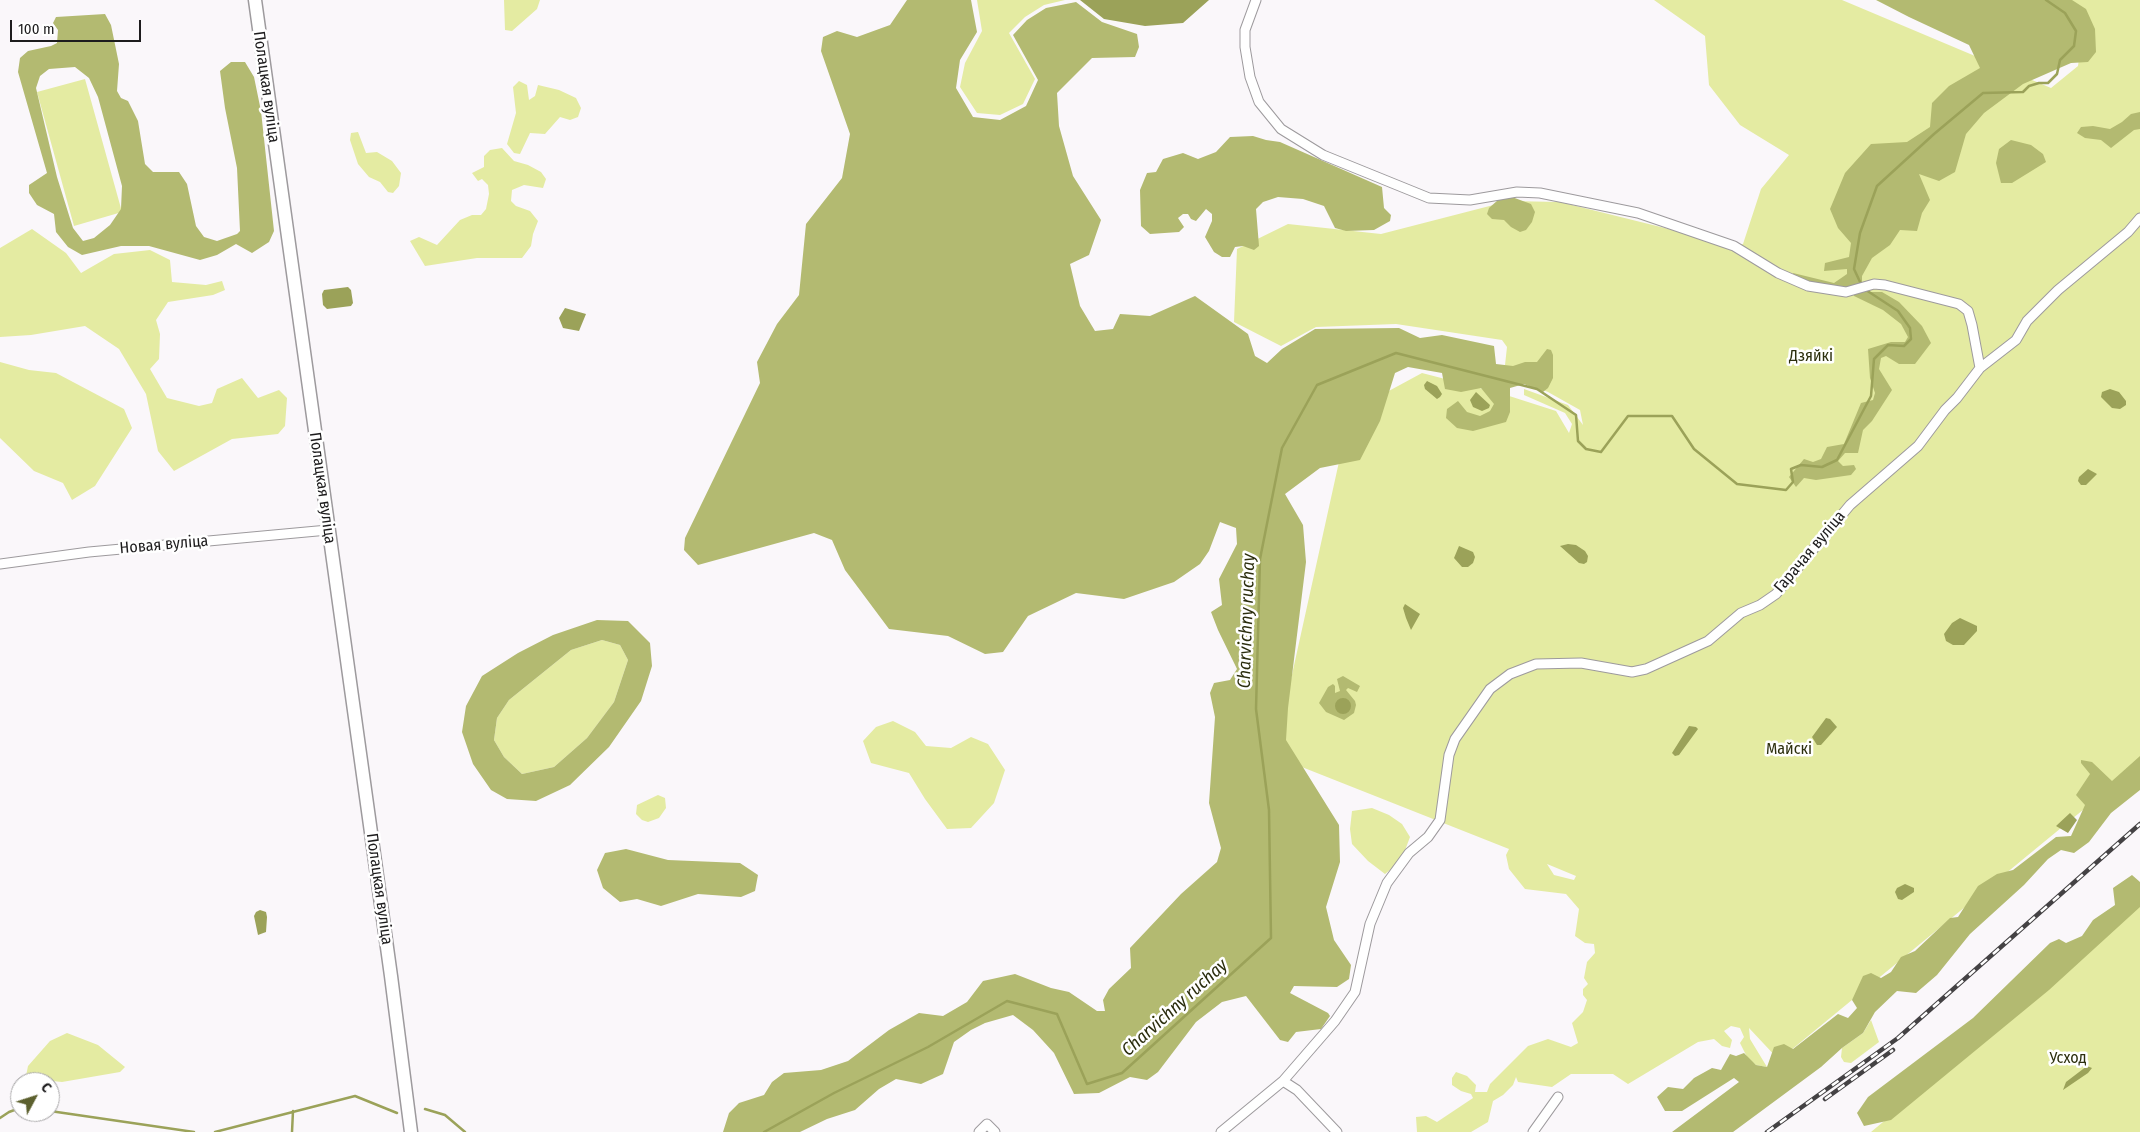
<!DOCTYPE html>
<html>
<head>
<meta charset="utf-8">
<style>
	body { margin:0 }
	#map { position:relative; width:2140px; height:1132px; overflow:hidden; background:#faf7fa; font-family:"Fira Sans Condensed",sans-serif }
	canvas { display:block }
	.north { position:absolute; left:10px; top:1072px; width:50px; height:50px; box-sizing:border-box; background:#fff; border:1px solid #a5a4a5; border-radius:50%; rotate:50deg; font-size:14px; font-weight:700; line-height:20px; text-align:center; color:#1d1c1d }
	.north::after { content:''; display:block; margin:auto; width:18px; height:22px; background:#5c602e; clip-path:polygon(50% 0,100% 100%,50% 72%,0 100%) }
	.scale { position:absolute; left:10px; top:20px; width:131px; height:22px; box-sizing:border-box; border:2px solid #1d1c1d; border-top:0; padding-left:6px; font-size:15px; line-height:18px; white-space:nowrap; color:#1d1c1d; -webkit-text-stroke:4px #fff; paint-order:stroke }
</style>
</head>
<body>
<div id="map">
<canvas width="2140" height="1132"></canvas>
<div class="north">С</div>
<div class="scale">100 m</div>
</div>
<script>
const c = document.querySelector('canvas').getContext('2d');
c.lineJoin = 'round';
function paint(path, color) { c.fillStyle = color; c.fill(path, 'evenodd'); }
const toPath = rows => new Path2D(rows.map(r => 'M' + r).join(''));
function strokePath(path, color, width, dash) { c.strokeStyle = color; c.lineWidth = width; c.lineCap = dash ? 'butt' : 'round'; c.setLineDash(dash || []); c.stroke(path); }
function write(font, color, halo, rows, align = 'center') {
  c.font = font + ' "Fira Sans Condensed",sans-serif'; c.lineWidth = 5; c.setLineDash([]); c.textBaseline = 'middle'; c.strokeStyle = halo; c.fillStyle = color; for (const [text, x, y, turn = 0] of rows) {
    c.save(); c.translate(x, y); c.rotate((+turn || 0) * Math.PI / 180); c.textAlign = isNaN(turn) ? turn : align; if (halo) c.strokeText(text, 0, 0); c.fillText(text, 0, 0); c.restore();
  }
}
const green = toPath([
	[504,0,540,0,537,9,512,31,505,30],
	[977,0,1065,0,1044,5,1025,17,1009,33,1035,79,1023,104,1000,115,977,113,960,87,965,63,982,31],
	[1654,0,1842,0,2051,88,2078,66,2083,26,2050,0,2140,0,2140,763,1779,1060,1749,1028,1750,1039,1767,1067,1756,1065,1748,1059,1740,1043,1744,1037,1740,1028,1731,1026,1724,1031,1732,1040,1730,1048,1722,1046,1714,1039,1698,1042,1628,1084,1613,1074,1571,1074,1552,1087,1518,1082,1516,1077,1513,1085,1503,1095,1493,1101,1488,1122,1471,1132,1417,1132,1416,1117,1426,1116,1437,1122,1473,1098,1471,1094,1461,1091,1452,1085,1452,1078,1456,1072,1467,1076,1476,1085,1475,1092,1487,1092,1490,1084,1528,1046,1548,1039,1571,1047,1578,1043,1572,1023,1583,1012,1587,1000,1583,995,1583,989,1588,984,1584,978,1587,962,1595,953,1594,944,1585,943,1575,936,1579,909,1566,894,1525,889,1509,869,1506,855,1509,849,1274,756,1350,412,1422,373,1503,394,1556,411,1569,433,1572,424,1565,413,1524,395,1524,389,1568,405,1583,425,1580,410,1548,392,1504,374,1507,347,1502,340,1396,324,1316,327,1281,346,1234,322,1237,249,1288,224,1381,234,1509,201,1560,202,1685,233,1725,247,1743,244,1761,189,1789,155,1740,125,1709,85,1705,36],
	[1547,864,1576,876,1574,880,1554,875],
	[85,79,122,212,74,226,37,92],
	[519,81,527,85,529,100,535,96,538,85,559,90,576,98,581,108,578,117,570,120,560,117,545,134,530,133,520,154,514,153,507,144,516,113,513,87],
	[358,132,366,153,377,152,392,161,401,173,399,186,393,193,388,192,380,182,369,177,358,164,350,140,351,133],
	[502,148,514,161,528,165,541,172,546,179,543,188,524,185,512,190,511,201,516,206,530,211,538,221,533,234,531,246,522,258,477,258,425,266,410,241,419,237,437,245,460,220,472,215,481,215,486,209,489,194,488,185,482,179,478,181,472,173,484,167,484,156,490,150],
	[32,229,66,253,81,273,114,254,150,250,170,260,172,282,206,285,222,281,225,290,213,295,168,302,156,320,160,334,159,359,150,369,167,398,199,406,212,403,217,389,242,378,258,398,279,390,287,398,285,426,278,434,232,439,174,471,158,451,146,394,119,349,85,326,31,335,0,337,0,248],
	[0,362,29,370,56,373,124,409,132,428,95,486,72,500,63,483,34,471,0,438],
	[602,640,620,645,628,660,614,702,587,738,554,767,522,774,504,757,494,740,497,718,509,700,571,650],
	[893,721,915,732,926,746,951,748,971,737,988,744,1005,770,994,803,971,828,947,829,925,799,909,773,871,763,863,741,876,727],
	[658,795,665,798,666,808,659,818,648,822,642,820,636,814,637,805],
	[1372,808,1389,815,1402,824,1410,837,1401,861,1385,874,1368,861,1352,844,1350,829,1352,811],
	[2140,887,2140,1132,1871,1132,1943,1072],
	[1871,1020,1879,1042,1851,1063,1844,1062,1841,1057,1842,1048,1863,1033],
	[67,1033,98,1045,125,1067,120,1072,62,1082,33,1079,26,1076,28,1066,50,1041]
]);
const forest = toPath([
	[907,0,971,0,977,32,960,60,956,88,973,117,1000,120,1026,106,1038,80,1013,35,1027,20,1046,8,1076,2,1102,22,1137,34,1139,47,1135,57,1092,58,1057,93,1059,126,1073,176,1101,220,1089,255,1070,264,1080,306,1095,331,1113,329,1120,314,1150,316,1195,296,1248,334,1255,356,1267,363,1282,349,1315,329,1399,328,1420,338,1442,335,1494,346,1496,364,1513,366,1525,362,1537,362,1547,349,1551,350,1553,355,1553,378,1548,388,1543,392,1524,384,1510,388,1510,412,1506,422,1473,431,1457,428,1446,418,1447,409,1458,401,1467,412,1480,416,1490,411,1494,404,1481,388,1461,392,1445,389,1442,373,1408,367,1395,373,1380,421,1360,460,1320,468,1285,494,1303,525,1306,562,1288,708,1286,740,1339,825,1340,862,1326,907,1334,940,1351,965,1349,979,1337,987,1294,986,1290,993,1328,1013,1330,1016,1321,1029,1296,1032,1288,1042,1280,1040,1246,996,1222,1002,1196,1022,1158,1072,1147,1080,1130,1077,1099,1093,1074,1094,1054,1053,1033,1030,1013,1015,985,1023,971,1030,954,1042,943,1074,921,1084,896,1079,879,1089,855,1110,827,1119,800,1132,723,1132,729,1113,739,1103,764,1095,772,1082,784,1073,821,1070,848,1061,889,1030,919,1013,943,1016,967,1002,983,981,1015,974,1051,988,1069,992,1097,1011,1105,1011,1103,1000,1109,989,1131,968,1130,948,1181,894,1217,862,1221,848,1209,803,1215,717,1210,693,1214,683,1230,680,1237,669,1218,630,1211,612,1222,605,1219,579,1237,544,1236,528,1220,522,1209,551,1200,564,1174,582,1124,599,1076,593,1028,616,1003,652,985,654,948,636,889,629,845,570,832,540,814,533,698,565,684,550,685,538,760,383,757,362,777,324,799,295,806,224,842,178,850,134,821,51,823,37,837,31,857,37,890,25],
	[1876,0,2072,0,2086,9,2095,29,2096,52,2088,62,2071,63,2023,84,1984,113,1966,134,1955,172,1939,181,1919,174,1930,200,1922,213,1917,231,1900,230,1890,245,1872,258,1862,276,1862,292,1882,292,1899,302,1922,326,1931,343,1915,364,1899,364,1886,356,1881,358,1879,369,1892,390,1872,421,1863,430,1858,453,1845,453,1838,461,1843,466,1854,465,1856,469,1851,475,1816,480,1804,478,1796,487,1789,477,1804,459,1813,462,1821,459,1827,447,1844,444,1861,403,1873,400,1875,393,1870,378,1868,349,1891,342,1905,342,1908,337,1901,324,1883,310,1854,296,1851,286,1833,290,1794,277,1793,273,1834,283,1847,274,1847,269,1824,271,1825,263,1849,257,1851,243,1838,228,1830,209,1845,173,1871,144,1907,142,1930,127,1932,103,1949,86,1980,68,1969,45,1909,17],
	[105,14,111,25,119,64,117,91,121,98,128,101,138,121,145,164,153,172,179,172,187,184,196,226,204,237,217,241,237,234,240,231,237,168,225,108,220,71,231,62,245,62,254,77,261,111,274,231,269,242,252,253,236,244,217,255,200,260,149,246,121,246,82,255,68,247,56,232,54,214,37,205,29,193,29,185,47,173,18,72,20,58,28,51,51,46,57,43,58,30,53,23,56,17],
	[75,67,89,78,98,97,122,186,121,209,110,225,94,238,83,241,73,228,57,177,36,88,40,76,49,69],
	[2140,112,2140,129,2134,130,2111,148,2101,140,2085,138,2077,133,2081,127,2093,126,2110,129,2122,122,2131,114],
	[1253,136,1266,140,1280,142,1382,187,1384,208,1391,215,1390,221,1374,230,1346,231,1335,228,1324,206,1303,199,1278,197,1263,202,1256,209,1259,246,1254,250,1243,246,1235,247,1230,257,1222,257,1214,252,1205,237,1212,221,1212,214,1206,209,1196,221,1191,219,1188,214,1183,214,1178,218,1184,227,1179,232,1150,234,1141,226,1140,190,1147,173,1156,172,1163,159,1183,153,1198,159,1216,152,1230,137],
	[2011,140,2031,145,2043,154,2046,162,2012,183,2001,183,1996,163,1999,149],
	[1512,197,1531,204,1535,212,1532,222,1526,230,1520,232,1511,227,1504,220,1492,219,1487,214,1489,208,1498,200],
	[597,620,628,621,650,643,652,666,641,701,609,747,570,785,536,801,507,799,491,790,473,764,462,732,466,706,482,676,518,653,553,635],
	[602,640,620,645,628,660,614,702,587,738,554,767,522,774,504,757,494,740,497,718,509,700,571,650],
	[1343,676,1360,686,1357,692,1348,688,1346,690,1355,701,1356,705,1354,713,1344,720,1326,712,1319,703,1328,687,1333,684,1335,686,1335,693,1340,691,1337,679],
	[2140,756,2140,790,2111,813,2089,842,2074,853,2061,850,2048,859,2024,885,1970,934,1937,975,1916,993,1897,991,1875,1012,1863,1033,1842,1048,1821,1067,1733,1132,1672,1132,1739,1082,1734,1078,1682,1111,1665,1111,1657,1097,1668,1087,1683,1089,1694,1078,1712,1068,1721,1070,1730,1054,1736,1056,1744,1053,1756,1065,1767,1067,1774,1047,1784,1044,1793,1049,1838,1014,1848,1018,1857,1008,1852,1000,1863,976,1871,973,1881,978,1891,972,1901,957,1915,951,1950,918,1958,917,1978,886,1997,874,2013,870,2056,837,2071,836,2085,805,2076,795,2090,774,2081,763,2081,760,2092,762,2112,781],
	[626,849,668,860,740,863,758,875,755,891,741,897,698,894,661,906,637,899,620,902,603,888,597,870,605,853],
	[2132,875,2140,882,2140,907,2049,990,1891,1120,1864,1126,1857,1113,1868,1097,1973,1018,2050,943,2059,939,2066,943,2082,936,2093,920,2115,905,2113,888]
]);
const water = toPath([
	[1080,0,1209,0,1183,23,1145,26,1104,19],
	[348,287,351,290,353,303,351,306,327,309,323,305,322,294,324,290],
	[565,308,586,314,579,331,563,328,559,318],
	[1427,381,1437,386,1442,394,1440,397,1437,399,1425,389,1424,385],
	[2110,389,2119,392,2126,401,2126,405,2120,409,2112,408,2101,397,2102,392],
	[1476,392,1490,405,1489,408,1482,411,1473,407,1470,400],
	[2088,469,2097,474,2086,485,2081,485,2078,481,2079,477],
	[1568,544,1576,545,1585,551,1588,556,1587,562,1584,564,1579,563,1560,546],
	[1459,546,1473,552,1475,557,1473,563,1468,567,1462,567,1454,558],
	[1405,604,1420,614,1411,630,1406,618,1403,608],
	[1960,618,1977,626,1977,631,1964,645,1953,645,1946,641,1944,634,1952,623],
	'1335 706a8 8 0 1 1 16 0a8 8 0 1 1-16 0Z',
	[1826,718,1830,719,1837,727,1821,745,1817,745,1812,737],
	[1689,726,1696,727,1698,729,1679,755,1675,756,1672,753],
	[2070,813,2077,820,2068,833,2056,826],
	[1905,884,1914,888,1914,892,1902,900,1898,899,1895,892,1897,888],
	[260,910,266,912,267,917,266,932,258,935,254,916,256,912],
	[2087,1066,2092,1068,2088,1073,2063,1090,2066,1082]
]);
const stream = toPath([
	[1861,284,1854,269,1860,233,1877,186,1934,134,1983,93,2023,92,2029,86,2039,83,2048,83,2057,74,2060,60,2074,46,2076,31,2065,13,2046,0],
	[425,1109,445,1115,465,1132],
	[50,1111,194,1132],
	[0,1118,9,1112,20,1108],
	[215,1132,355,1096,397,1113],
	[292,1132,293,1111],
	[764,1132,834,1093,928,1047,1007,1001,1057,1014,1087,1084,1122,1073,1271,938,1269,810,1256,709,1260,559,1282,448,1317,385,1396,353,1537,389,1576,415,1578,441,1586,449,1601,452,1628,416,1672,416,1694,449,1737,484,1786,490,1793,482,1791,469,1801,465,1822,467,1837,460,1871,396,1874,359,1888,345,1904,346,1911,339,1910,328,1898,311,1866,290]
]);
const minor = toPath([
	[1256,0,1245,30,1245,47,1250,77,1259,102,1281,129,1323,155,1429,198,1470,200,1517,192,1540,193,1638,213,1734,246,1778,273,1808,286,1846,292,1874,284,1885,285,1959,304,1968,311,1972,325,1980,368],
	[0,564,89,552,328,530],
	[1283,1081,1297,1090,1337,1132],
	[979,1132,987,1124,995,1132],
	[1221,1132,1283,1081,1335,1021,1355,992,1370,924,1387,883,1409,853,1428,837,1440,820,1449,755,1455,739,1490,689,1510,674,1536,664,1581,663,1632,672,1646,669,1708,641,1741,613,1760,605,1776,594,1850,505,1918,446,1945,410,1957,398,1980,368,2016,340,2027,321,2058,290,2128,232,2140,218],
	[1533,1132,1558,1097]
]);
const secondary = toPath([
	[255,0,391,976,411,1132]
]);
const rail = toPath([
	[1825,1099,1893,1050],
	[1767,1132,1898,1038,2140,824]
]);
const streetNames = [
	["Полацкая вуліца",266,87,82],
	["Полацкая вуліца",322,488,82],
	["Новая вуліца",164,545,-5],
	["Гарачая вуліца",1810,552,-50],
	["Полацкая вуліца",379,889,82]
];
const parkNames = [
	["Дзяйкі",1811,357],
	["Майскі",1789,750],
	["Усход",2068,1059]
];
const waterNames = [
	["Charvichny ruchay",1247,621,-88],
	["Charvichny ruchay",1175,1008,-42]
];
paint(green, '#e4eba2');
paint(forest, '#b3ba71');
paint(water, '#9ba259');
strokePath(stream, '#9ba259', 2.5);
strokePath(minor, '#9d9a9d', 11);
strokePath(secondary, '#9d9a9d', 15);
strokePath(minor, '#fff', 9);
strokePath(secondary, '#fff', 12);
strokePath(rail, '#444244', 4.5);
strokePath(rail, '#fff', 2.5, [8]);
write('16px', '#1d1c1d', '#fff', streetNames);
write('16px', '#2c2f0e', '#fff', parkNames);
write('italic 18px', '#2b2d0d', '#fff', waterNames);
</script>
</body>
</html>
